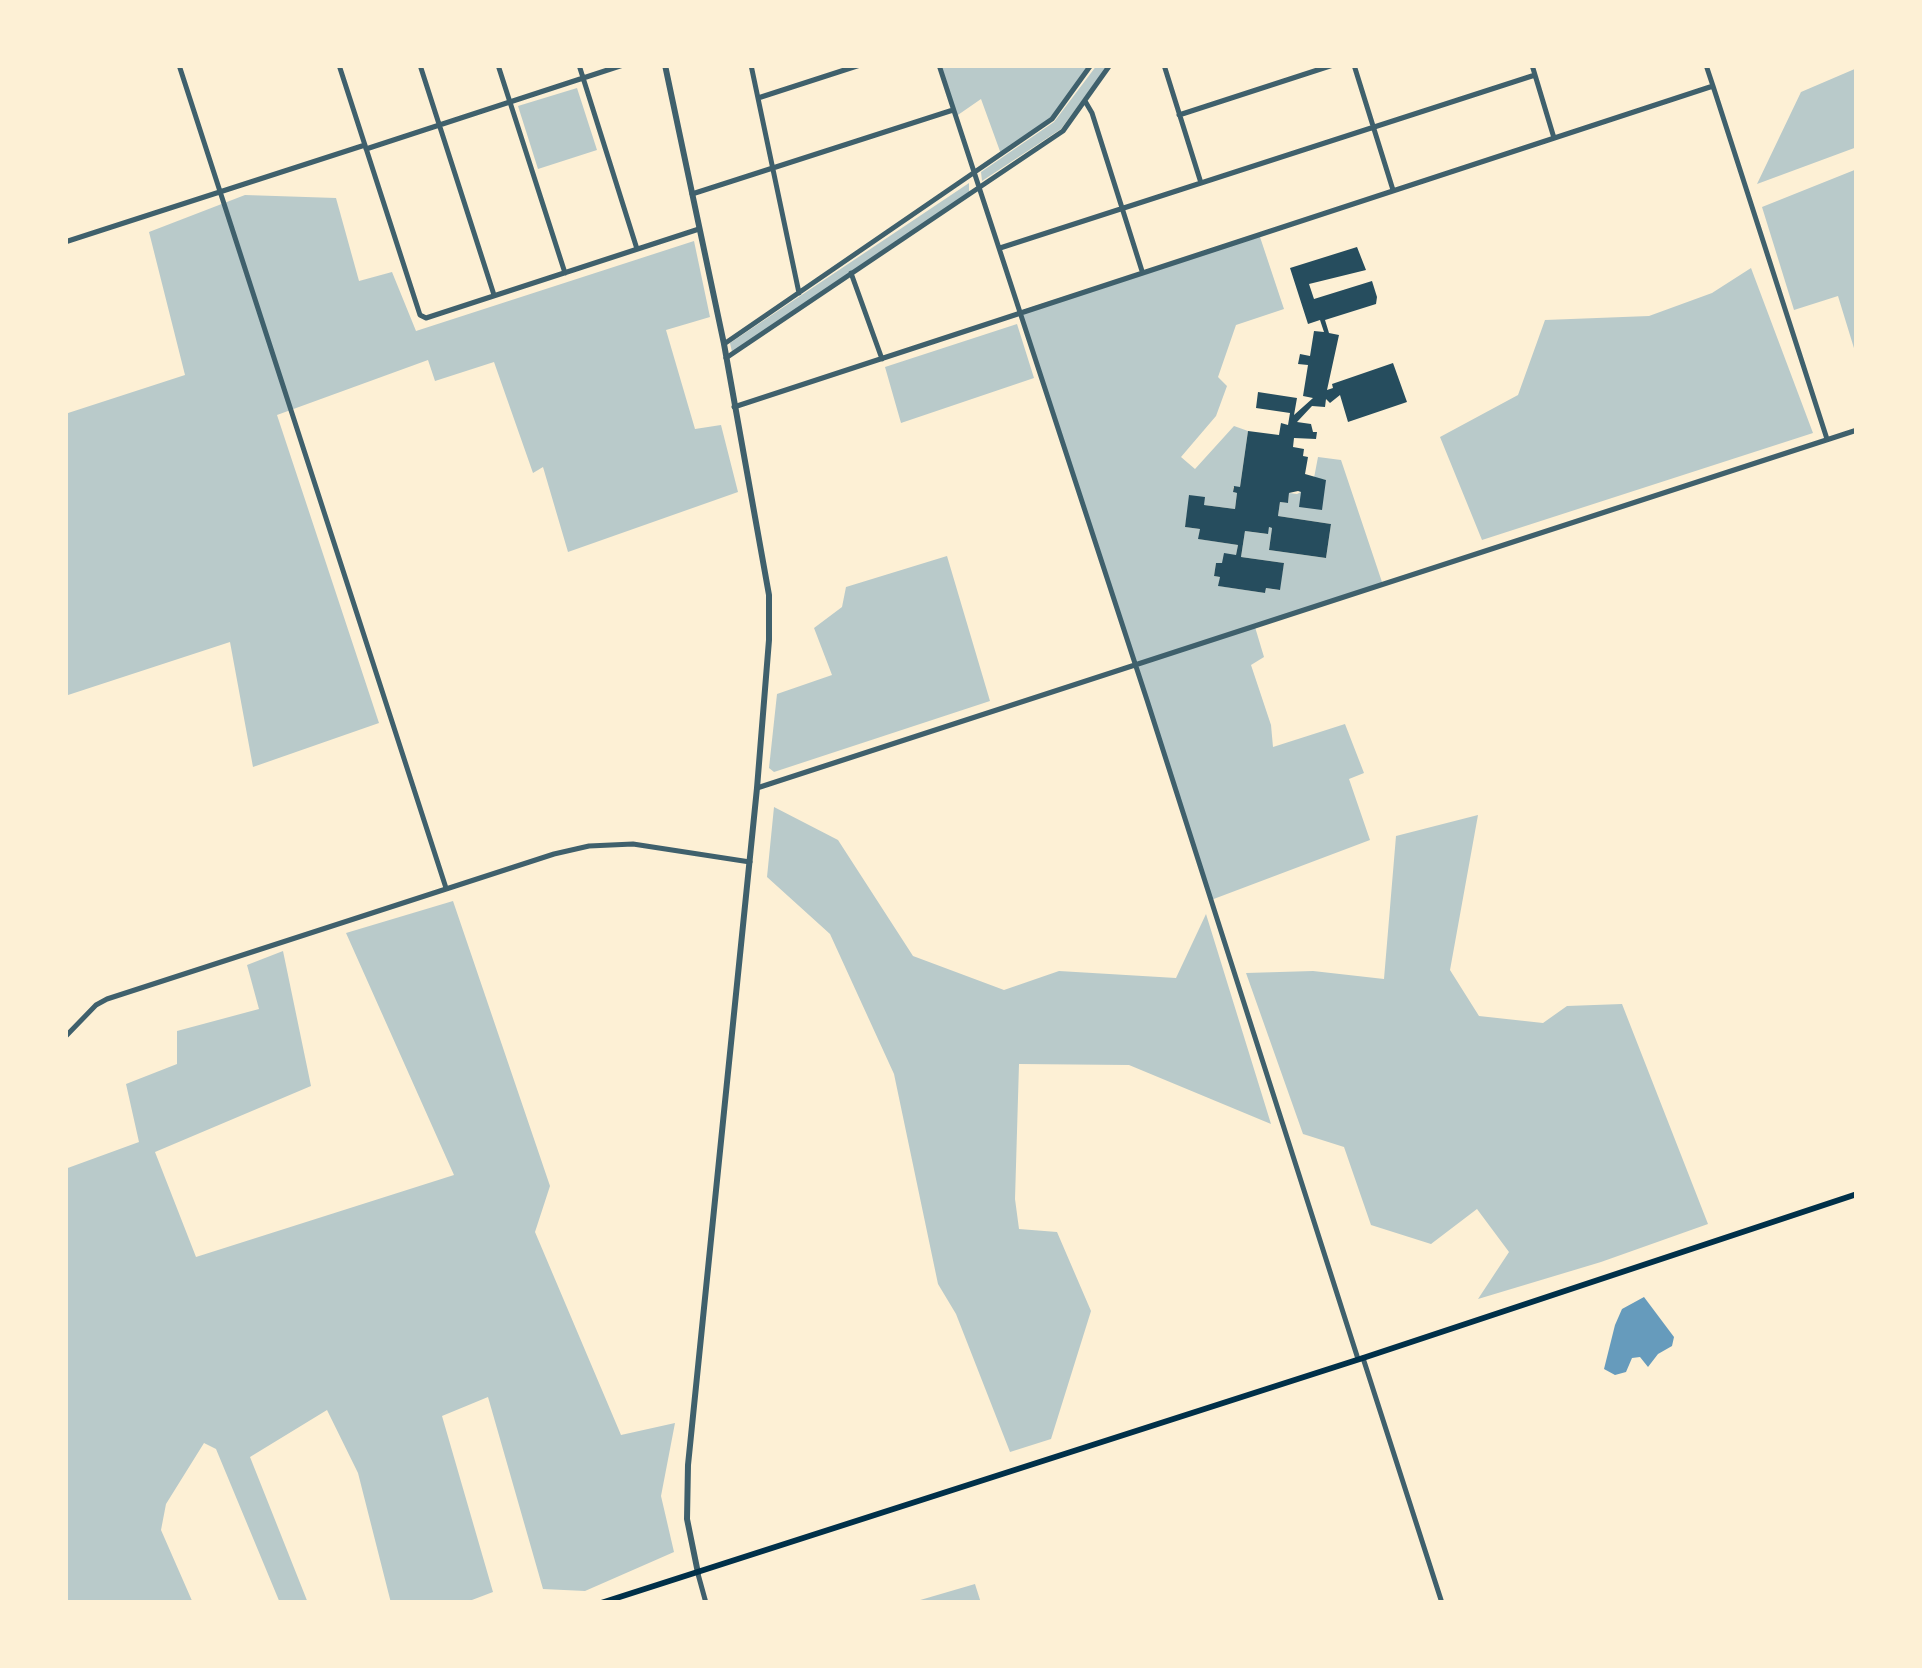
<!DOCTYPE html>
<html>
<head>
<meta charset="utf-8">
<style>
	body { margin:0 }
	#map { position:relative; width:1922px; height:1668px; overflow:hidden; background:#fdf0d5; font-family:Arial,sans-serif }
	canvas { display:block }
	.frame { position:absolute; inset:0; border:68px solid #fdf0d5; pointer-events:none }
</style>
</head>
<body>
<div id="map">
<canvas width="1922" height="1668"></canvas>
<div class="frame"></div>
</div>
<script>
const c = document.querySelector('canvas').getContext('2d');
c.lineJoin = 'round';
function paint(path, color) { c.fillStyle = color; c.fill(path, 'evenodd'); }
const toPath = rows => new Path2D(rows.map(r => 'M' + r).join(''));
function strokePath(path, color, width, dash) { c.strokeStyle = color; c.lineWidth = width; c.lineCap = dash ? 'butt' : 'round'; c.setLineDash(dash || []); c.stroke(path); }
const green = toPath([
	[939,65,1091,65,1052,119,1001,154,981,99,955,117],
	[1097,65,1108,65,1061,129,982,181,981,172,1054,122],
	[1857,68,1857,147,1757,184,1801,92],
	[577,88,597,150,538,169,518,106],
	[1857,169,1857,358,1838,296,1794,310,1762,207],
	[969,183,969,192,732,352,730,343],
	[245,195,336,198,359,281,392,272,416,331,694,241,710,317,666,330,695,429,721,425,738,492,568,552,543,467,533,473,494,362,435,381,428,360,277,415,379,723,253,767,230,642,65,696,65,414,185,375,149,232],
	[1259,234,1284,309,1236,325,1218,377,1227,386,1216,416,1181,457,1195,469,1234,426,1248,431,1240,487,1233,487,1233,492,1237,493,1235,509,1204,505,1190,495,1185,527,1200,529,1199,539,1238,545,1236,555,1222,563,1216,563,1214,576,1220,577,1219,586,1265,593,1266,588,1279,590,1284,563,1241,557,1245,531,1267,534,1269,527,1272,528,1269,550,1326,558,1331,524,1278,516,1280,502,1288,503,1289,493,1297,494,1326,480,1314,478,1318,457,1341,460,1383,585,1255,627,1264,657,1251,665,1271,725,1273,747,1345,724,1364,773,1349,779,1370,840,1211,900,1019,311],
	[1751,268,1813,433,1482,540,1440,437,1518,395,1545,320,1649,316,1712,293],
	[1017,324,1034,378,901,423,885,367],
	[947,556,990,701,774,772,769,768,777,694,832,675,814,628,842,607,846,587],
	[774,807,838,840,913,956,1004,990,1059,971,1176,978,1206,914,1271,1124,1129,1065,1019,1064,1015,1199,1019,1229,1057,1232,1091,1311,1051,1439,1010,1452,956,1314,938,1284,894,1074,830,934,767,877],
	[1478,815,1450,970,1479,1016,1543,1023,1567,1006,1622,1004,1708,1224,1601,1262,1478,1299,1509,1252,1477,1209,1431,1244,1371,1225,1344,1147,1303,1134,1246,973,1313,971,1384,979,1396,836],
	[453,901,550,1186,535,1232,621,1435,675,1423,661,1496,674,1552,585,1591,543,1589,488,1397,442,1416,493,1592,464,1603,391,1603,358,1473,327,1410,250,1457,308,1603,280,1603,216,1449,204,1443,166,1504,161,1530,193,1603,65,1603,65,1169,139,1142,126,1084,177,1064,177,1031,259,1009,247,965,283,951,311,1086,155,1152,196,1257,454,1175,346,933],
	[975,1584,981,1603,910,1603]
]);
const water = toPath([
	[1644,1297,1674,1337,1672,1346,1658,1354,1648,1367,1640,1357,1632,1358,1626,1372,1615,1375,1604,1369,1615,1325,1622,1309]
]);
const building = toPath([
	[1357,247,1366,270,1309,284,1314,299,1372,281,1377,297,1376,304,1325,320,1329,333,1339,335,1327,390,1333,388,1332,384,1393,363,1407,402,1348,422,1340,395,1330,403,1326,399,1325,407,1312,406,1297,422,1311,424,1313,432,1317,432,1316,439,1294,438,1293,447,1304,449,1303,456,1308,457,1305,474,1326,480,1322,510,1299,507,1301,492,1298,491,1289,493,1288,503,1280,502,1278,516,1331,524,1326,558,1269,550,1272,528,1269,527,1268,534,1245,531,1241,557,1284,563,1280,590,1266,588,1265,593,1218,586,1220,577,1214,576,1216,563,1222,563,1224,553,1236,555,1238,545,1198,539,1200,529,1185,527,1189,495,1205,497,1204,505,1235,509,1237,493,1233,492,1234,486,1240,487,1248,431,1279,435,1281,423,1288,425,1290,413,1256,408,1258,392,1297,398,1294,415,1313,398,1303,396,1308,365,1298,364,1300,354,1310,356,1314,331,1324,332,1320,320,1308,324,1290,268]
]);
const minor = toPath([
	[179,65,446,888],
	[339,65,420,315,426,318,699,229],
	[420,65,494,295],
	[498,65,565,273],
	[579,65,637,249],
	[751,65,799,293],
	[939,65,1147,700,1358,1359],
	[1164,65,1201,183],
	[1354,65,1393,190],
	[1532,65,1554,138],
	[1706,65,1713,86],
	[758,98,860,65],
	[1085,101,1092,113,1142,271],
	[1179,115,1333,65],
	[366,149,623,65],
	[692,194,953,110],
	[65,242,365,145],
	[1000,248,1535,75],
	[851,273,882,359],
	[724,344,1052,119,1091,65],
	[726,358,1063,131,1110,65],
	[734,407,1713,86,1827,439],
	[757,788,1857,430],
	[65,1037,96,1005,107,999,554,854,589,846,633,844,750,862],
	[1363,1358,1442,1603],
	[698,1574,706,1603]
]);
const tertiary = toPath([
	[665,65,724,344,769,595,769,640,757,788,688,1465,687,1519,698,1573]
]);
const secondary = toPath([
	[601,1603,1363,1358,1857,1194]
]);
paint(green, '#b9caca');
paint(water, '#669bbc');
paint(building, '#264d5e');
strokePath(minor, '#3f606c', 5);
strokePath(tertiary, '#3f606c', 6);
strokePath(secondary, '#003049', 6);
</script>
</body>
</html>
